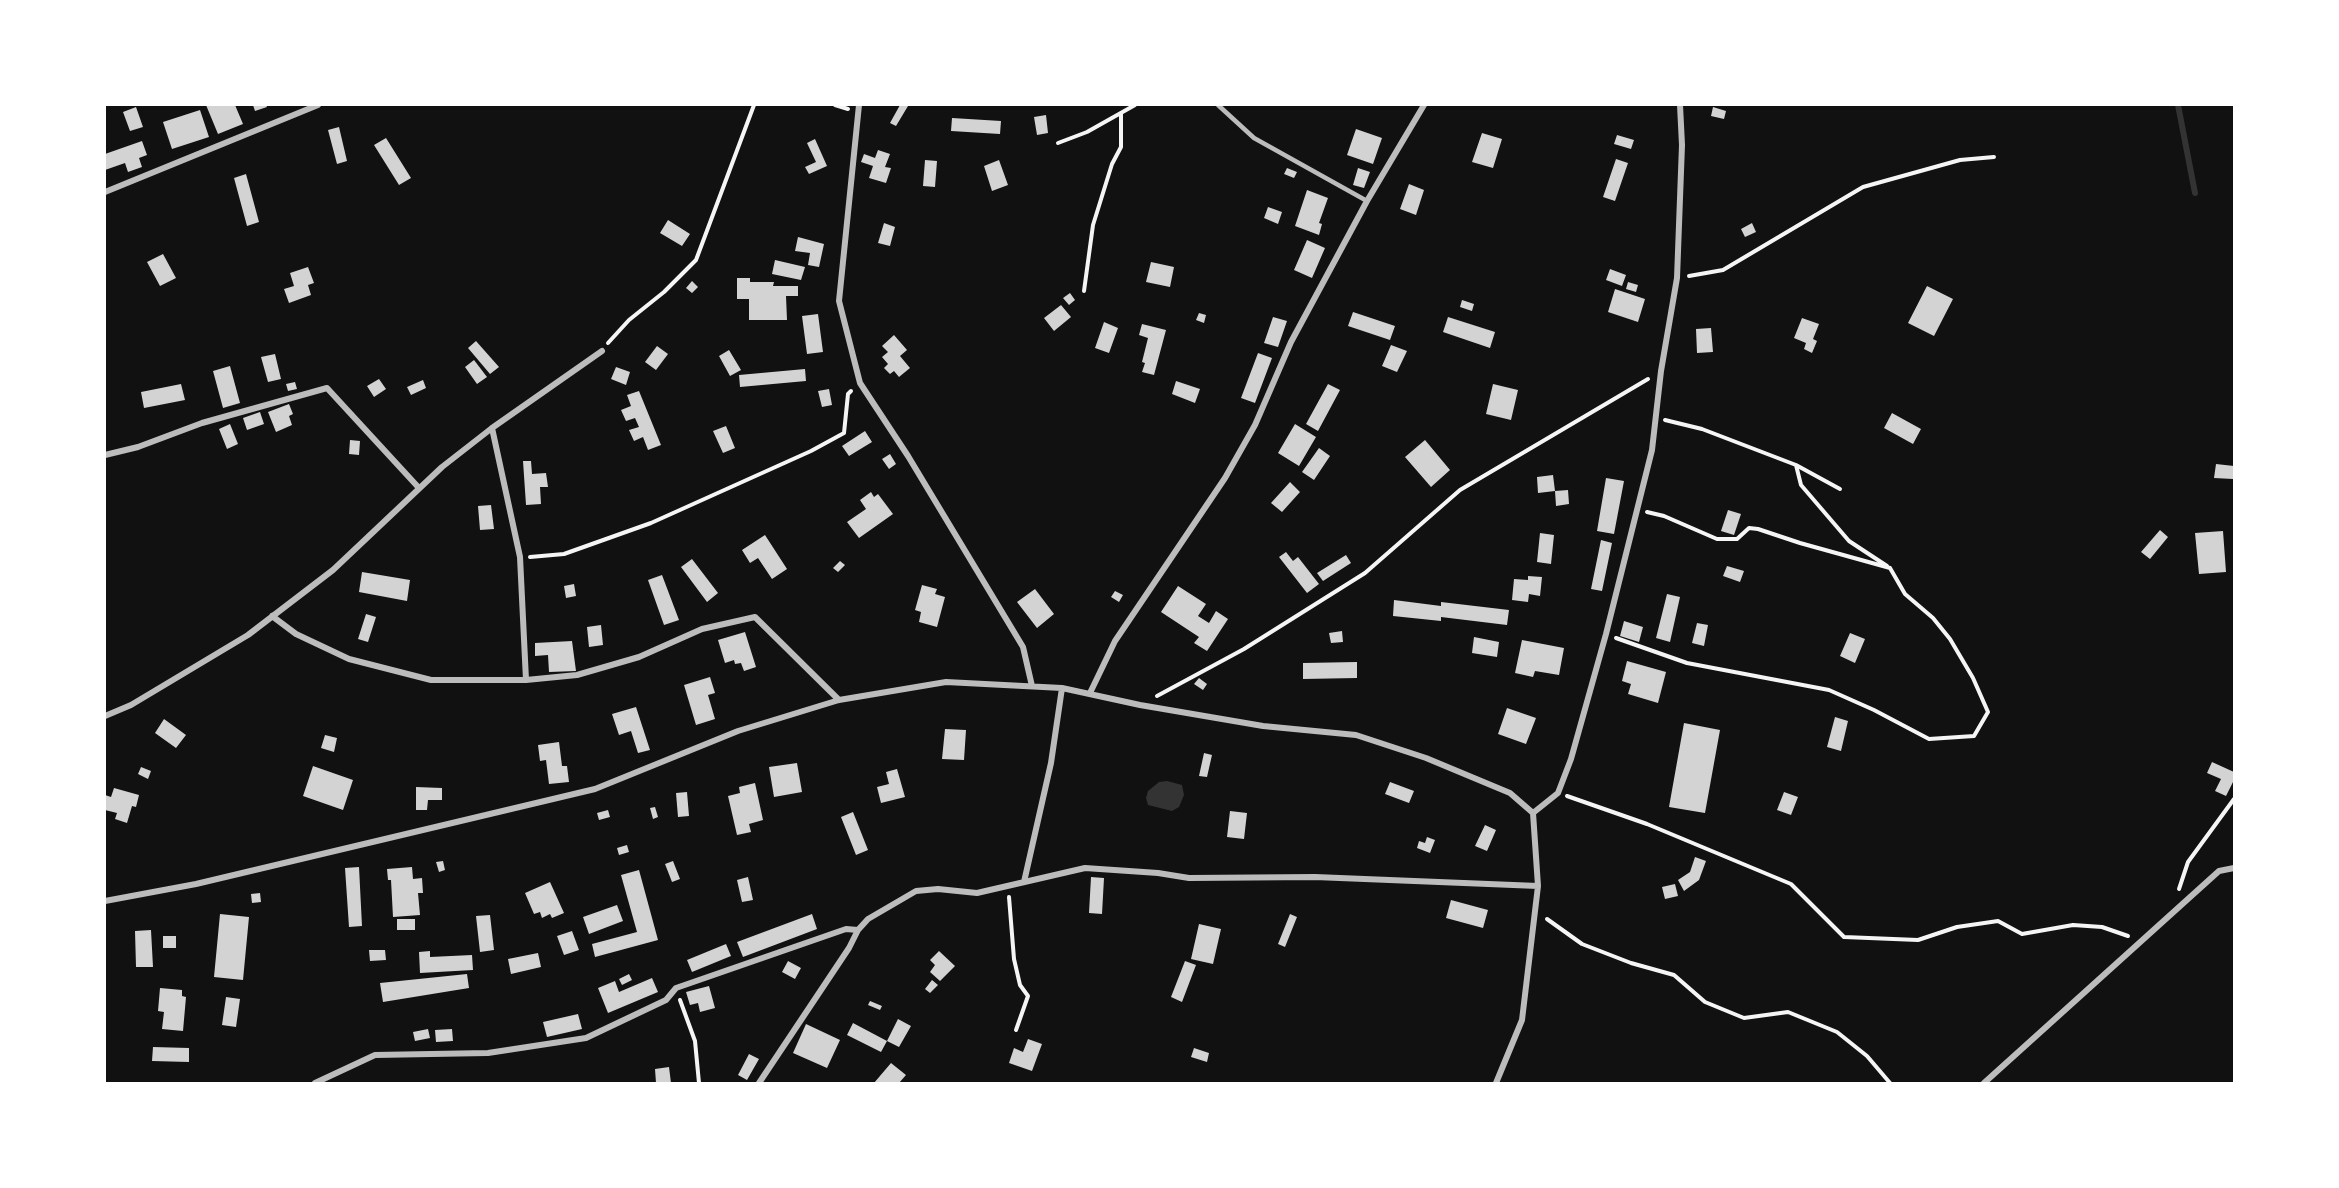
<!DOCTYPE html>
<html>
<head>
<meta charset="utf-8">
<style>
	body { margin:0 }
	#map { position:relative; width:2339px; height:1188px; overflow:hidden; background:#111; font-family:"Noto Sans",sans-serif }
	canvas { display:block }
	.frame { position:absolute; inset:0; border:106px solid #fff; pointer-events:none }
</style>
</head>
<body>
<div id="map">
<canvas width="2339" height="1188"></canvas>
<div class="frame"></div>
</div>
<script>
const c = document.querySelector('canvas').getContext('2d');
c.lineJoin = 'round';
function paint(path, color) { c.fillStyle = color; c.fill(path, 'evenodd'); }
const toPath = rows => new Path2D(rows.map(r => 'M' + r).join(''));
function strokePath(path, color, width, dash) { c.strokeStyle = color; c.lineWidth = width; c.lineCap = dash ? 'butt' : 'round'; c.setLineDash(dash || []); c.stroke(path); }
const water = toPath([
	[1167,781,1182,785,1184,795,1179,807,1172,811,1148,805,1146,798,1148,791,1159,782]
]);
const stream = toPath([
	[2178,105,2195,193]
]);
const building = toPath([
	[206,105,235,105,243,124,218,134],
	[253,105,266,105,267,107,255,111],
	[900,105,908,106,896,126,890,123],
	[136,107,143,127,130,131,123,112],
	[1713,107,1726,111,1724,119,1711,116],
	[200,110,209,137,172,149,163,122],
	[1046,115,1048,133,1037,135,1034,117],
	[952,118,1001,121,1000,134,951,131],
	[339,127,347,161,337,164,328,130],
	[1356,129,1382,138,1373,164,1347,155],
	[1482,133,1502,139,1493,168,1472,162],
	[1617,135,1634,140,1631,149,1614,144],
	[386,138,411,178,399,185,374,145],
	[815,139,827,166,809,174,805,167,816,162,807,143],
	[142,141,147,155,139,158,142,167,128,172,125,163,105,170,105,154],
	[878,150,890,154,885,167,891,168,886,183,869,178,873,166,861,162,864,154,875,158],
	[1616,159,1628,163,1615,201,1603,197],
	[925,160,937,161,935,187,923,186],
	[999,160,1008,185,992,191,984,166],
	[1287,168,1297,172,1294,178,1284,174],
	[1358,168,1370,172,1364,188,1353,185],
	[246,174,259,222,247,226,234,178],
	[1409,184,1424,190,1416,215,1400,209],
	[1307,190,1328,198,1319,223,1322,224,1319,235,1295,226],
	[1268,207,1282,212,1278,224,1264,218],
	[668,220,690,234,682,246,660,233],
	[884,223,895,227,890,246,878,243],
	[1752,223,1756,232,1745,237,1741,229],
	[798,237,824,244,819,267,808,265,810,253,795,251],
	[1307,240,1325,248,1312,278,1294,270],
	[163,254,176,278,160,286,147,262],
	[775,260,805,267,801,280,772,274],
	[1151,262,1174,267,1170,287,1146,282],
	[308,267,314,283,308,285,311,295,289,303,284,289,294,286,290,273],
	[1610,269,1626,275,1622,286,1606,280],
	[737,278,750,278,750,282,774,282,773,286,798,286,798,296,786,296,787,320,749,320,749,299,737,299],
	[692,281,698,287,692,293,686,288],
	[1628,282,1638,285,1636,292,1626,289],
	[1927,286,1953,299,1934,336,1908,323],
	[1615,289,1645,299,1638,322,1608,312],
	[1070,293,1075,300,1069,305,1063,298],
	[1462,300,1474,304,1472,311,1460,307],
	[1061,305,1071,317,1054,331,1044,318],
	[1353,312,1395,326,1390,340,1348,326],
	[1199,313,1206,315,1204,323,1196,320],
	[818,314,823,352,807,354,802,316],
	[1273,317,1287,321,1278,347,1264,343],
	[1448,317,1495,332,1490,348,1443,332],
	[1802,318,1819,324,1813,339,1817,341,1812,353,1804,349,1806,343,1794,338],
	[1104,322,1118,328,1109,353,1095,348],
	[1142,324,1166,330,1154,375,1142,372,1145,363,1142,362,1148,338,1139,335],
	[1711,328,1713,352,1697,353,1696,329],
	[894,335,907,350,900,356,910,368,899,377,894,371,890,374,884,368,888,364,882,357,888,352,882,346],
	[476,341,499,367,490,374,468,348],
	[1391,345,1407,351,1397,372,1382,366],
	[657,346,668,354,656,370,645,362],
	[729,350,741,370,730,376,719,356],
	[1258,353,1272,358,1255,403,1241,398],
	[275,354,281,379,268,382,261,357],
	[474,360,487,377,477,384,465,367],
	[230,366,240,403,223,408,213,371],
	[616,367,630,372,626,385,611,379],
	[805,369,806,381,740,387,739,375],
	[379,379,386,389,374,397,367,386],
	[423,380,426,388,411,395,407,387],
	[1176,381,1200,389,1195,403,1172,394],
	[295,382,297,389,288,391,286,384],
	[181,384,185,400,144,408,141,392],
	[1328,384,1340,390,1318,431,1306,424],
	[1493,384,1518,390,1511,420,1486,414],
	[829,389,832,405,822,407,818,391],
	[639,391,661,445,648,450,643,437,634,441,629,430,639,427,635,418,626,421,621,410,631,406,627,395],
	[289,404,293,414,289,416,292,425,276,432,268,412],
	[260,412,264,424,247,430,243,418],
	[1892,413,1921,429,1913,444,1884,428],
	[230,424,238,444,227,449,219,429],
	[1295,424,1316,437,1299,466,1278,453],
	[726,426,735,448,723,453,713,431],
	[865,431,872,442,849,456,842,446],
	[350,440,360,441,359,455,349,454],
	[1425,440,1450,470,1431,487,1405,457],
	[1319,448,1330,456,1314,480,1302,472],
	[890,454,896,464,889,469,882,459],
	[523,461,531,461,532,474,546,473,548,487,540,487,541,504,526,505],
	[2216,464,2234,466,2233,479,2214,478],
	[1553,475,1555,491,1538,493,1537,477],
	[1606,478,1624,481,1614,534,1597,531],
	[1290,482,1300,492,1282,512,1271,503],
	[1568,490,1569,504,1556,506,1555,491],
	[871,492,874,497,878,494,893,514,859,538,847,522,866,509,860,500],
	[491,505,494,529,480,530,478,506],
	[1728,510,1741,514,1734,535,1721,531],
	[2160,530,2168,537,2150,559,2141,552],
	[2223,531,2226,572,2199,574,2195,533],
	[1540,533,1554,535,1551,564,1537,562],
	[765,535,787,569,772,579,758,558,750,563,742,550],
	[1601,540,1612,543,1602,591,1591,589],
	[1286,552,1293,561,1298,557,1319,584,1307,593,1279,557],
	[1346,555,1351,563,1323,581,1317,573],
	[692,559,718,593,707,602,681,567],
	[840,561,845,565,838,572,833,568],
	[1727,566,1744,571,1740,582,1723,576],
	[362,572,410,580,407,601,359,592],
	[662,575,679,620,664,625,648,580],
	[1528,576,1542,577,1540,596,1529,594,1528,602,1512,600,1514,579,1528,580],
	[574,584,576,596,566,598,564,586],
	[922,585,937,589,935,594,945,597,937,627,919,622,921,612,915,610],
	[1178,586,1206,604,1198,616,1209,623,1216,611,1228,619,1207,651,1194,643,1199,637,1161,612],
	[1035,589,1054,614,1037,628,1017,602],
	[1115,591,1123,595,1119,602,1111,597],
	[1667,594,1680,597,1670,642,1656,638],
	[1394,600,1441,606,1441,602,1509,610,1507,625,1441,617,1441,621,1393,616],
	[366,614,376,617,368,642,358,639],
	[1624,621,1643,627,1639,642,1620,636],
	[1697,623,1708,625,1704,646,1692,643],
	[601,625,603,645,589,647,587,627],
	[1342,631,1343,642,1331,643,1329,633],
	[745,632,756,667,744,671,741,663,735,664,734,660,725,663,718,640],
	[1850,633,1865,639,1855,663,1840,656],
	[1474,637,1499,642,1497,657,1472,653],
	[1522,640,1564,648,1559,675,1535,671,1533,677,1515,673],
	[572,641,576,671,549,672,548,655,535,656,535,643],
	[1627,661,1666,672,1658,703,1628,694,1631,684,1622,681],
	[1357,662,1357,678,1303,679,1303,663],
	[710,677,715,693,708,695,715,719,696,725,684,685],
	[1199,678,1207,684,1203,690,1194,684],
	[636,707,650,750,638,753,631,731,619,735,612,714],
	[1507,708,1536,718,1526,744,1498,734],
	[1835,717,1848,721,1841,751,1827,747],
	[164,719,186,735,176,748,155,733],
	[1684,723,1720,730,1705,813,1669,807],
	[945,729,966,730,964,760,942,759],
	[325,735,337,738,334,752,321,748],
	[559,742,562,766,567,766,569,782,549,784,546,760,540,761,538,745],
	[1204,753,1212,755,1207,777,1199,776],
	[2212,762,2234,772,2234,780,2226,796,2215,791,2221,779,2207,773],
	[797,763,802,792,774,797,769,767],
	[313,766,353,780,343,810,303,796],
	[141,767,151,771,148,779,138,774],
	[897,769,905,797,881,803,877,787,889,784,886,772],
	[1390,782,1414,791,1409,803,1385,794],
	[755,783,763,820,749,824,751,832,737,835,728,796,740,793,739,787],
	[416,787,442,788,442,800,428,800,427,810,416,810],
	[114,788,139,795,136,807,132,806,127,823,115,819,117,813,105,810,105,795,111,797],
	[687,792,689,816,678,817,676,793],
	[1784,792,1798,797,1791,815,1777,810],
	[655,807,658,817,653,819,650,808],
	[608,810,610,817,599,820,597,813],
	[1230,811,1247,813,1244,839,1227,837],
	[853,812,868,850,856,855,841,817],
	[1485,825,1496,830,1487,851,1475,846],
	[1427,837,1435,840,1430,853,1417,848,1419,841,1425,843],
	[627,845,629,852,619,855,617,848],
	[1695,857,1706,861,1699,880,1684,891,1678,880,1690,872],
	[443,861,445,870,439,872,436,862],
	[673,861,680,879,672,882,665,864],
	[359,867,362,926,349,927,345,868],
	[412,867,413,879,422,878,423,893,418,893,420,915,393,917,391,880,388,880,387,869],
	[639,870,658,940,595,957,592,944,637,932,621,875],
	[748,877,753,900,742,902,737,880],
	[1091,877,1104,878,1102,914,1089,913],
	[550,882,564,913,552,918,550,914,542,918,540,912,534,914,525,893],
	[1675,884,1678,896,1665,899,1662,887],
	[260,893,261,902,252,903,251,894],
	[1451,900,1488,910,1483,928,1446,918],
	[617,905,623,921,589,934,583,917],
	[220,914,249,917,243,980,214,977],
	[812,914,817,929,743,957,737,942],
	[1290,914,1297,917,1285,947,1278,944],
	[490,915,494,950,480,952,476,916],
	[397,919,415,919,415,930,397,930],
	[1199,924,1221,929,1213,964,1191,959],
	[151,930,153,967,136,967,135,931],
	[572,931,579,950,564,955,557,936],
	[163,936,176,936,176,948,163,948],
	[726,944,731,956,692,972,687,960],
	[369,950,385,950,386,960,370,961],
	[430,951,430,957,472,955,473,970,420,973,419,952],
	[939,951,955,966,940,981,930,972,935,965,930,960],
	[538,953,541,967,511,974,508,959],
	[788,961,801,968,795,979,782,972],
	[1185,961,1196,965,1182,1002,1171,997],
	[467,974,469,988,383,1002,380,983],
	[629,974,632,980,622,985,619,979],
	[652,978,658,992,608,1013,598,988,615,981,619,992],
	[932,980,938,985,930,993,925,989],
	[709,986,715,1008,700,1012,698,1003,690,1005,686,992],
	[160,988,182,990,182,996,186,997,183,1031,162,1029,164,1012,158,1011],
	[226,997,240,999,236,1027,222,1025],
	[870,1001,882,1006,880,1010,868,1005],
	[578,1014,582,1029,547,1037,543,1022],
	[898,1019,911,1026,899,1047,887,1041],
	[853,1023,887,1041,881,1052,847,1035],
	[806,1024,840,1040,827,1068,793,1053],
	[428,1029,430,1038,415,1041,413,1032],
	[452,1029,453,1041,436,1042,435,1030],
	[1028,1039,1042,1044,1032,1071,1009,1063,1014,1048,1023,1052],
	[153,1047,189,1048,189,1062,152,1061],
	[1194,1048,1209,1053,1207,1062,1191,1057],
	[749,1054,759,1059,747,1080,738,1075],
	[891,1063,906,1075,899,1083,874,1083],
	[669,1067,671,1083,656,1083,655,1069]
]);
const path = toPath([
	[835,105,848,109],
	[1058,143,1087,132,1135,105],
	[1689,276,1723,270,1863,187,1960,160,1994,157],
	[1084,291,1093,225,1112,164,1121,147,1121,114],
	[608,343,629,320,664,292,696,260,754,105],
	[1665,420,1702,429,1796,465,1840,489],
	[1796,465,1801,485,1849,541,1887,566],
	[530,557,564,554,651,523,811,451,844,433,848,394,851,391],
	[1616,638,1687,663,1829,690,1874,710,1929,739,1974,736,1988,712,1973,678,1950,639,1933,618,1905,594,1890,568,1800,543,1758,529,1749,528,1737,539,1717,539,1664,516,1647,512],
	[1157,696,1244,649,1365,573,1460,490,1648,379],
	[1567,796,1647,824,1791,884,1844,937,1918,940,1957,927,1998,921,2022,934,2073,925,2102,927,2128,936],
	[2179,889,2188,862,2234,799],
	[1009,897,1014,959,1020,985,1028,996,1016,1030],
	[1547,919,1582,944,1631,963,1674,975,1705,1002,1744,1018,1788,1012,1837,1032,1867,1056,1890,1083],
	[680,1000,695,1041,699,1083]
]);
const service = toPath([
	[1218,105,1254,138,1367,201]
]);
const minor = toPath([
	[859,105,839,301,860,383,908,456,1023,647,1032,686],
	[105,192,318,105],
	[492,428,520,557,526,680],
	[105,455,138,447,202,423,327,388,419,488],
	[272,616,296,634,349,659,431,680,526,680,577,675,639,657,702,629,755,617,839,700],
	[1090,693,1115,641,1225,478,1255,425,1291,342,1367,201,1424,105],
	[105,716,131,705,248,635,333,570,442,467,492,428,602,351],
	[1533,813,1558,793,1571,759,1606,634,1652,450,1661,371,1677,278,1682,145,1680,105],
	[1024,882,1051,763,1062,688],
	[105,901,196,884,595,789,738,731,839,700,946,682,1062,688,1140,705,1263,726,1356,735,1426,758,1510,793,1533,813,1538,886,1522,1020,1496,1083],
	[858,930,868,919,916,891,938,889,977,893,1085,868,1158,873,1189,878,1315,877,1538,886],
	[315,1083,375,1055,488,1053,586,1038,666,1000,676,988,846,929,858,930,849,948,759,1083],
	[1984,1083,2219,871,2234,868]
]);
paint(water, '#333');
strokePath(stream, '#333', 6);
paint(building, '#d3d3d3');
strokePath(path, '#f5f5f5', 4);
strokePath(service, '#bcbcbc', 4.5);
strokePath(minor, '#bcbcbc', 6);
</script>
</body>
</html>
